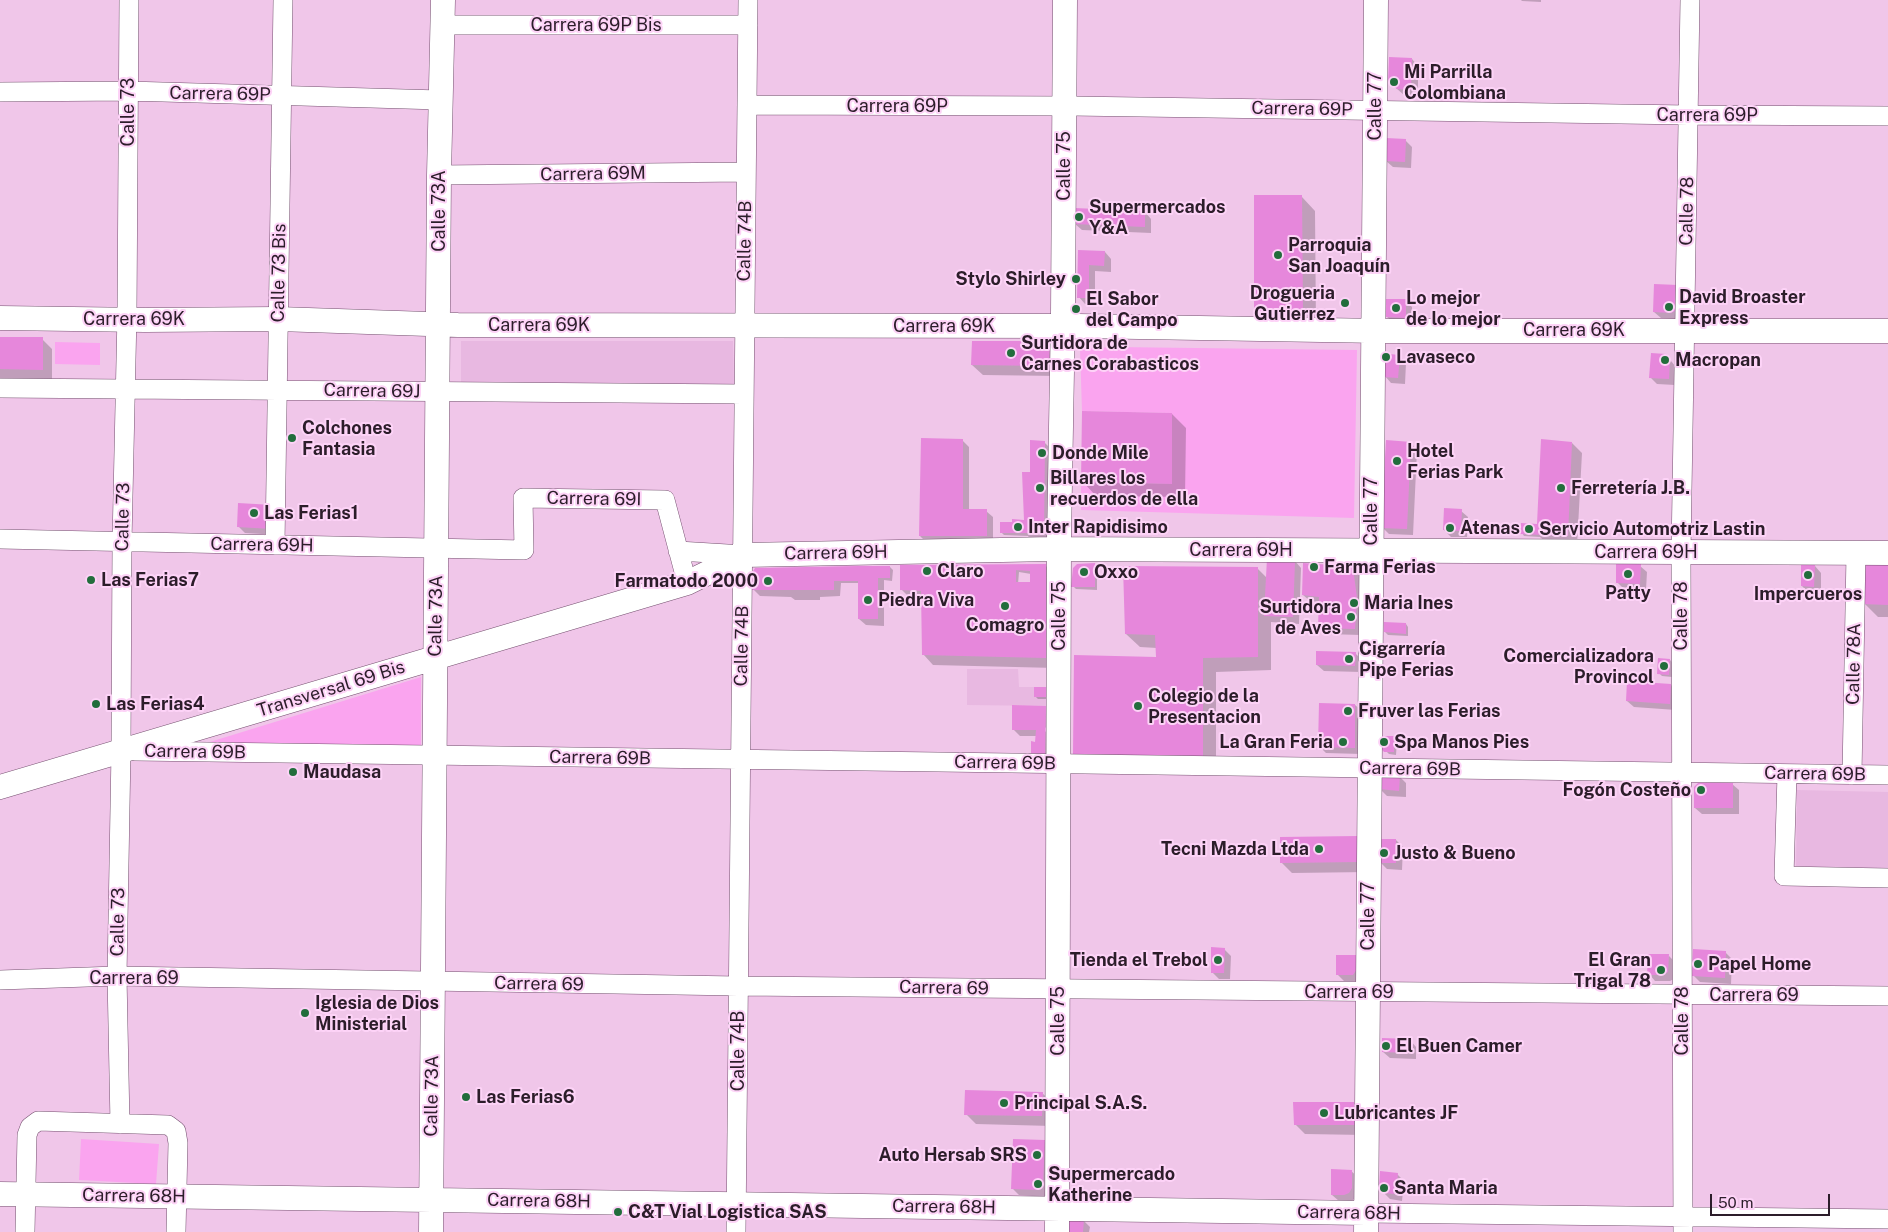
<!DOCTYPE html>
<html>
<head>
<meta charset="utf-8">
<style>
	body { margin:0 }
	#map { position:relative; width:1888px; height:1232px; overflow:hidden; background:#f0c6e9; font-family:"Public Sans",sans-serif }
	canvas { display:block }
	.scale { position:absolute; left:1710px; top:1194px; width:120px; height:22px; box-sizing:border-box; border:2px solid #2c1d2a; border-top:0; padding-left:6px; font-size:15px; line-height:18px; white-space:nowrap; color:#2c1d2a; -webkit-text-stroke:4px #fdd3f7; paint-order:stroke }
</style>
</head>
<body>
<div id="map">
<canvas width="1888" height="1232"></canvas>
<div class="scale">50 m</div>
</div>
<script>
const c = document.querySelector('canvas').getContext('2d');
c.lineJoin = 'round';
function paint(path, color) { c.fillStyle = color; c.fill(path, 'evenodd'); }
const toPath = rows => new Path2D(rows.map(r => 'M' + r).join(''));
function strokePath(path, color, width, dash) { c.strokeStyle = color; c.lineWidth = width; c.lineCap = dash ? 'butt' : 'round'; c.setLineDash(dash || []); c.stroke(path); }
function write(font, color, halo, rows, align = 'center') {
  c.font = font + ' "Public Sans",sans-serif'; c.lineWidth = 4; c.setLineDash([]); c.textBaseline = 'middle'; c.strokeStyle = halo; c.fillStyle = color; for (const [text, x, y, turn = 0] of rows) {
    c.save(); c.translate(x, y); c.rotate((+turn || 0) * Math.PI / 180); c.textAlign = isNaN(turn) ? turn : align; if (halo) c.strokeText(text, 0, 0); c.fillText(text, 0, 0); c.restore();
  }
}
const built = toPath([
	[461,341,733,341,734,390,461,390],
	[967,669,1018,669,1019,687,1034,687,1034,696,1046,697,1046,706,967,705],
	[1797,790,1888,792,1888,868,1796,866]
]);
const green = toPath([
	[55,342,100,343,100,365,55,364],
	[1114,347,1357,350,1354,518,1081,510,1081,482,1172,484,1172,413,1082,411,1080,349],
	[421,677,421,749,200,745],
	[81,1139,159,1144,156,1184,79,1180]
]);
const shadow = toPath([
	[1521,0,1541,0,1541,2,1522,1],
	[1412,59,1418,66,1418,96,1404,95,1396,88],
	[1405,140,1412,147,1411,168,1393,167,1386,161],
	[1302,197,1315,211,1316,328,1269,328,1256,314],
	[1145,212,1151,219,1151,233,1082,230,1075,224],
	[1079,251,1105,252,1111,259,1111,272,1095,271,1095,304,1085,304,1079,297],
	[1655,285,1682,317,1678,319,1661,318,1654,312],
	[1406,301,1412,307,1412,324,1394,323,1387,317],
	[0,338,42,339,52,349,52,380,0,379],
	[1049,343,1059,353,1059,376,983,375,972,365],
	[1666,355,1676,367,1675,385,1657,384,1651,378],
	[1400,356,1406,363,1405,384,1391,383,1385,376],
	[1172,414,1186,428,1185,497,1096,496,1083,482],
	[962,440,969,447,969,510,986,511,993,517,993,543,927,543,920,536],
	[1044,442,1051,449,1050,540,1031,540,1028,536,1004,535,1001,532,1024,521,1031,474],
	[1411,443,1417,450,1413,535,1389,534,1382,527],
	[1572,443,1582,453,1577,546,1548,544,1540,537,1524,536,1522,533,1538,527],
	[273,506,279,535,245,533,239,527],
	[1461,511,1468,517,1467,537,1451,537,1444,530],
	[1295,561,1301,568,1299,624,1271,622,1271,670,1216,672,1216,769,1088,768,1075,754,1157,658,1157,648,1140,647,1126,634,1257,568,1267,578],
	[1094,564,1097,567,1097,590,1076,589,1073,586],
	[1045,565,1052,572,1056,668,933,665,923,654,922,597,908,596,901,589],
	[1019,572,1031,574,1034,584,1018,584],
	[1888,565,1888,617,1878,617,1864,603],
	[1640,566,1647,572,1646,590,1624,589,1617,582],
	[1815,566,1821,573,1821,593,1808,592,1802,586],
	[890,567,893,570,892,581,884,580,884,626,866,625,859,619,859,583,841,583,840,596,820,597,820,600,795,600,791,597,760,596,753,589],
	[1353,569,1360,576,1361,635,1326,634,1320,627,1320,602,1310,601,1303,595],
	[1406,624,1408,627,1408,636,1388,635,1385,632],
	[1355,653,1362,660,1361,672,1324,671,1317,665],
	[1670,660,1673,663,1672,677,1662,676,1659,673],
	[1671,685,1677,691,1676,710,1634,707,1627,701],
	[1046,688,1049,691,1049,699,1038,699,1035,696],
	[1355,705,1362,711,1361,754,1326,753,1320,747],
	[1046,707,1052,713,1052,735,1045,727,1045,731,1050,737,1048,757,1035,757,1037,736,1020,736,1013,729],
	[1394,738,1397,741,1396,755,1389,754,1382,747],
	[1400,777,1406,783,1406,797,1387,796,1380,789],
	[1732,784,1739,790,1739,814,1702,814,1695,808],
	[1357,837,1368,872,1292,873,1281,862],
	[1396,840,1403,847,1402,870,1387,869,1381,863],
	[1224,949,1231,956,1230,979,1219,979,1212,972],
	[1725,952,1732,959,1731,984,1700,982,1693,975],
	[1357,956,1359,981,1344,981,1337,974],
	[1669,956,1675,962,1674,979,1670,981,1655,981,1649,974],
	[1410,1040,1416,1047,1416,1059,1390,1058,1383,1052],
	[1042,1093,1053,1103,1052,1126,976,1124,966,1114],
	[1354,1103,1364,1114,1364,1135,1305,1134,1295,1124],
	[1044,1141,1051,1148,1049,1191,1045,1197,1019,1195,1013,1189],
	[1351,1171,1358,1177,1358,1195,1351,1202,1339,1201,1332,1195],
	[1397,1174,1404,1181,1402,1201,1390,1199,1383,1192],
	[1083,1220,1090,1227,1089,1232,1069,1232]
]);
const building = toPath([
	[1389,57,1412,58,1411,90,1397,89,1388,82],
	[1386,138,1406,139,1405,162,1385,161],
	[1254,195,1302,195,1303,315,1254,315],
	[1074,208,1145,211,1145,227,1074,224],
	[1078,250,1105,251,1104,266,1089,265,1089,298,1077,298],
	[1654,284,1678,285,1677,307,1675,311,1671,313,1653,312],
	[1386,299,1406,299,1406,318,1386,317],
	[0,337,43,337,43,370,0,369],
	[972,341,1050,341,1049,366,971,365],
	[1651,353,1666,354,1670,359,1669,379,1649,378],
	[1389,354,1400,355,1398,378,1383,377,1385,360],
	[1082,411,1172,413,1172,484,1081,482],
	[921,438,963,439,963,509,987,509,987,536,919,536],
	[1541,439,1572,442,1568,536,1520,534,1521,523,1537,524],
	[1030,440,1045,441,1044,533,1000,533,1000,522,1012,522,1012,519,1024,520,1022,472,1030,472],
	[1386,440,1411,442,1407,529,1381,528],
	[238,503,273,505,273,529,237,527],
	[1444,508,1462,509,1461,531,1443,530],
	[1267,558,1295,560,1293,617,1264,616],
	[1095,563,1095,587,1071,587,1073,568,1077,564],
	[1303,563,1349,566,1353,568,1357,598,1355,629,1318,628,1319,597,1302,595],
	[1864,563,1888,563,1888,605,1863,604],
	[1046,564,1046,658,922,655,921,591,900,590,900,565],
	[1016,570,1030,571,1030,582,1016,582],
	[1616,564,1641,564,1640,584,1616,583],
	[1801,564,1815,565,1814,587,1801,586],
	[858,566,890,566,890,578,878,578,878,619,858,619,858,581,834,581,834,590,752,590,752,573,755,568],
	[1123,566,1258,567,1258,657,1203,658,1203,756,1073,754,1074,655,1156,657,1155,635,1125,634],
	[1384,622,1406,623,1406,634,1384,632],
	[1316,651,1356,652,1355,666,1316,665],
	[1658,658,1670,659,1669,675,1657,674],
	[1627,681,1671,684,1670,704,1626,701],
	[1034,687,1047,687,1046,697,1034,697],
	[1319,703,1355,704,1355,748,1318,747],
	[1012,705,1046,706,1045,754,1031,754,1031,741,1035,742,1036,730,1012,730],
	[1381,736,1394,736,1394,752,1384,752,1380,747],
	[1383,774,1400,775,1399,791,1379,789,1380,779],
	[1698,783,1733,783,1733,808,1694,808,1694,787],
	[1358,836,1358,862,1280,863,1280,837],
	[1380,839,1396,839,1396,863,1380,863],
	[1211,947,1225,948,1224,973,1211,973],
	[1693,949,1726,951,1725,978,1692,976],
	[1648,954,1669,954,1668,972,1663,975,1647,975],
	[1336,955,1357,955,1357,969,1353,975,1336,975],
	[1382,1038,1410,1039,1410,1053,1382,1052],
	[965,1090,1043,1092,1042,1116,964,1115],
	[1293,1102,1354,1102,1355,1125,1294,1125],
	[1013,1139,1045,1140,1043,1184,1038,1190,1011,1189],
	[1331,1169,1352,1170,1352,1188,1349,1193,1344,1195,1331,1195],
	[1380,1171,1398,1173,1396,1194,1382,1193,1379,1189],
	[1072,1219,1084,1219,1083,1232,1068,1232,1068,1223]
]);
const minor = toPath([
	[443,25,748,25],
	[0,92,128,91,440,100],
	[747,105,1071,106,1689,115,1888,116],
	[439,175,746,172],
	[0,388,743,394],
	[0,539,524,550,523,498,665,500,687,583],
	[275,545,283,0],
	[678,551,744,555],
	[135,751,1888,775],
	[1787,774,1784,876,1888,878],
	[1852,775,1856,553],
	[0,980,117,976,738,986,1888,996],
	[120,1124,117,976,121,751,122,542,127,314,129,0],
	[1366,1213,1888,1219],
	[25,1232,27,1135,30,1127,38,1121,168,1125,176,1131,178,1143,176,1232],
	[736,1232,748,0],
	[1683,1232,1681,553,1690,0]
]);
const tertiary = toPath([
	[0,318,145,320,278,319,458,325,1078,326,1382,331,1888,331],
	[0,787,687,583,744,555,1053,549,1888,553],
	[0,1194,1366,1213],
	[431,1232,439,175,443,0],
	[1057,1232,1059,539,1063,314,1065,0],
	[1366,1232,1376,0]
]);
const markers = [
	[1394,82,5,"#226d3c"],
	[1079,217,5,"#226d3c"],
	[1278,255,5,"#226d3c"],
	[1076,279,5,"#226d3c"],
	[1345,303,5,"#226d3c"],
	[1669,307,5,"#226d3c"],
	[1396,308,5,"#226d3c"],
	[1076,309,5,"#226d3c"],
	[1011,353,5,"#226d3c"],
	[1386,357,5,"#226d3c"],
	[1665,360,5,"#226d3c"],
	[292,438,5,"#226d3c"],
	[1042,453,5,"#226d3c"],
	[1397,461,5,"#226d3c"],
	[1040,488,5,"#226d3c"],
	[1561,488,5,"#226d3c"],
	[254,513,5,"#226d3c"],
	[1018,527,5,"#226d3c"],
	[1450,528,5,"#226d3c"],
	[1529,529,5,"#226d3c"],
	[1314,567,5,"#226d3c"],
	[927,571,5,"#226d3c"],
	[1084,572,5,"#226d3c"],
	[1628,574,5,"#226d3c"],
	[1808,575,5,"#226d3c"],
	[91,580,5,"#226d3c"],
	[768,581,5,"#226d3c"],
	[868,600,5,"#226d3c"],
	[1354,603,5,"#226d3c"],
	[1005,606,5,"#226d3c"],
	[1351,617,5,"#226d3c"],
	[1349,659,5,"#226d3c"],
	[1664,666,5,"#226d3c"],
	[96,704,5,"#226d3c"],
	[1138,706,5,"#226d3c"],
	[1348,711,5,"#226d3c"],
	[1343,742,5,"#226d3c"],
	[1384,742,5,"#226d3c"],
	[293,772,5,"#226d3c"],
	[1701,790,5,"#226d3c"],
	[1319,849,5,"#226d3c"],
	[1384,853,5,"#226d3c"],
	[1218,960,5,"#226d3c"],
	[1698,964,5,"#226d3c"],
	[1661,970,5,"#226d3c"],
	[305,1013,5,"#226d3c"],
	[1386,1046,5,"#226d3c"],
	[466,1097,5,"#226d3c"],
	[1004,1103,5,"#226d3c"],
	[1324,1113,5,"#226d3c"],
	[1037,1155,5,"#226d3c"],
	[1038,1184,5,"#226d3c"],
	[1384,1188,5,"#226d3c"],
	[618,1212,5,"#226d3c"]
];
const streetNames = [
	["Carrera 69P Bis",596,25],
	["Carrera 69P",220,94,1],
	["Carrera 69P",897,106],
	["Calle 77",1375,106,-90],
	["Carrera 69P",1302,109,1],
	["Calle 73",128,112,-90],
	["Carrera 69P",1707,115],
	["Calle 75",1064,166,-90],
	["Carrera 69M",593,174,-1],
	["Calle 73A",439,211,-90],
	["Calle 78",1687,211,-89],
	["Calle 74B",745,241,-89],
	["Calle 73 Bis",279,273,-89],
	["Carrera 69K",134,319],
	["Carrera 69K",539,325],
	["Carrera 69K",944,326],
	["Carrera 69K",1574,330],
	["Carrera 69J",372,391,1],
	["Carrera 69I",594,499,1],
	["Calle 77",1371,511,-90],
	["Calle 73",123,517,-89],
	["Carrera 69H",262,545,1],
	["Carrera 69H",1241,550],
	["Carrera 69H",1646,552],
	["Carrera 69H",836,553,-1],
	["Calle 73A",436,616,-89],
	["Calle 75",1059,616,-90],
	["Calle 78",1681,616,-90],
	["Calle 74B",742,646,-89],
	["Calle 78A",1854,664,-89],
	["Transversal 69 Bis",331,689,-17],
	["Carrera 69B",195,752,1],
	["Carrera 69B",600,758,1],
	["Carrera 69B",1005,763,1],
	["Carrera 69B",1410,769,1],
	["Carrera 69B",1815,774,1],
	["Calle 77",1368,916,-90],
	["Calle 73",118,922,-89],
	["Carrera 69",134,978],
	["Carrera 69",539,984,1],
	["Carrera 69",944,988,1],
	["Carrera 69",1349,992],
	["Carrera 69",1754,995],
	["Calle 75",1058,1021,-90],
	["Calle 78",1682,1021,-90],
	["Calle 74B",738,1051,-90],
	["Calle 73A",432,1096,-89],
	["Carrera 68H",134,1196,1],
	["Carrera 68H",539,1201,1],
	["Carrera 68H",944,1207,1],
	["Carrera 68H",1349,1213,1]
];
const poiNames = [
	["Mi Parrilla",1404,72],
	["Colombiana",1404,93],
	["Supermercados",1089,207],
	["Y&A",1089,228],
	["Parroquia",1288,245],
	["San Joaquín",1288,266],
	["Stylo Shirley",1066,279,"right"],
	["Drogueria",1335,293,"right"],
	["Gutierrez",1335,314,"right"],
	["David Broaster",1679,297],
	["Express",1679,318],
	["Lo mejor",1406,298],
	["de lo mejor",1406,319],
	["El Sabor",1086,299],
	["del Campo",1086,320],
	["Surtidora de",1021,343],
	["Carnes Corabasticos",1021,364],
	["Lavaseco",1396,357],
	["Macropan",1675,360],
	["Colchones",302,428],
	["Fantasia",302,449],
	["Hotel",1407,451],
	["Ferias Park",1407,472],
	["Donde Mile",1052,453],
	["Billares los",1050,478],
	["recuerdos de ella",1050,499],
	["Ferretería J.B.",1571,488],
	["Las Ferias1",264,513],
	["Inter Rapidisimo",1028,527],
	["Atenas",1460,528],
	["Servicio Automotriz Lastin",1539,529],
	["Farma Ferias",1324,567],
	["Claro",937,571],
	["Oxxo",1094,572],
	["Las Ferias7",101,580],
	["Farmatodo 2000",758,581,"right"],
	["Patty",1628,593,"center"],
	["Impercueros",1808,594,"center"],
	["Piedra Viva",878,600],
	["Maria Ines",1364,603],
	["Surtidora",1341,607,"right"],
	["de Aves",1341,628,"right"],
	["Comagro",1005,625,"center"],
	["Cigarrería",1359,649],
	["Pipe Ferias",1359,670],
	["Comercializadora",1654,656,"right"],
	["Provincol",1654,677,"right"],
	["Colegio de la",1148,696],
	["Presentacion",1148,717],
	["Las Ferias4",106,704],
	["Fruver las Ferias",1358,711],
	["La Gran Feria",1333,742,"right"],
	["Spa Manos Pies",1394,742],
	["Maudasa",303,772],
	["Fogón Costeño",1691,790,"right"],
	["Tecni Mazda Ltda",1309,849,"right"],
	["Justo & Bueno",1394,853],
	["Tienda el Trebol",1208,960,"right"],
	["El Gran",1651,960,"right"],
	["Trigal 78",1651,981,"right"],
	["Papel Home",1708,964],
	["Iglesia de Dios",315,1003],
	["Ministerial",315,1024],
	["El Buen Camer",1396,1046],
	["Las Ferias6",476,1097],
	["Principal S.A.S.",1014,1103],
	["Lubricantes JF",1334,1113],
	["Auto Hersab SRS",1027,1155,"right"],
	["Supermercado",1048,1174],
	["Katherine",1048,1195],
	["Santa Maria",1394,1188],
	["C&T Vial Logistica SAS",628,1212]
];
paint(built, '#e8b8e1');
paint(green, '#faa4ef');
paint(shadow, '#0003');
paint(building, '#e687db');
strokePath(minor, '#74506f', 20);
strokePath(tertiary, '#74506f', 25);
strokePath(minor, '#fff', 19);
strokePath(tertiary, '#fff', 24);
for (const [x, y, r, color] of markers) { const dot = new Path2D(); dot.arc(x, y, r, 0, 2 * Math.PI); c.fillStyle = color; c.fill(dot); strokePath(dot, '#fdd3f7', 2); }
write('18px', '#2c1d2a', '#fdd3f7', streetNames);
write('bold 18px', '#2c1d2a', '#fdd3f7', poiNames, 'left');
</script>
</body>
</html>
